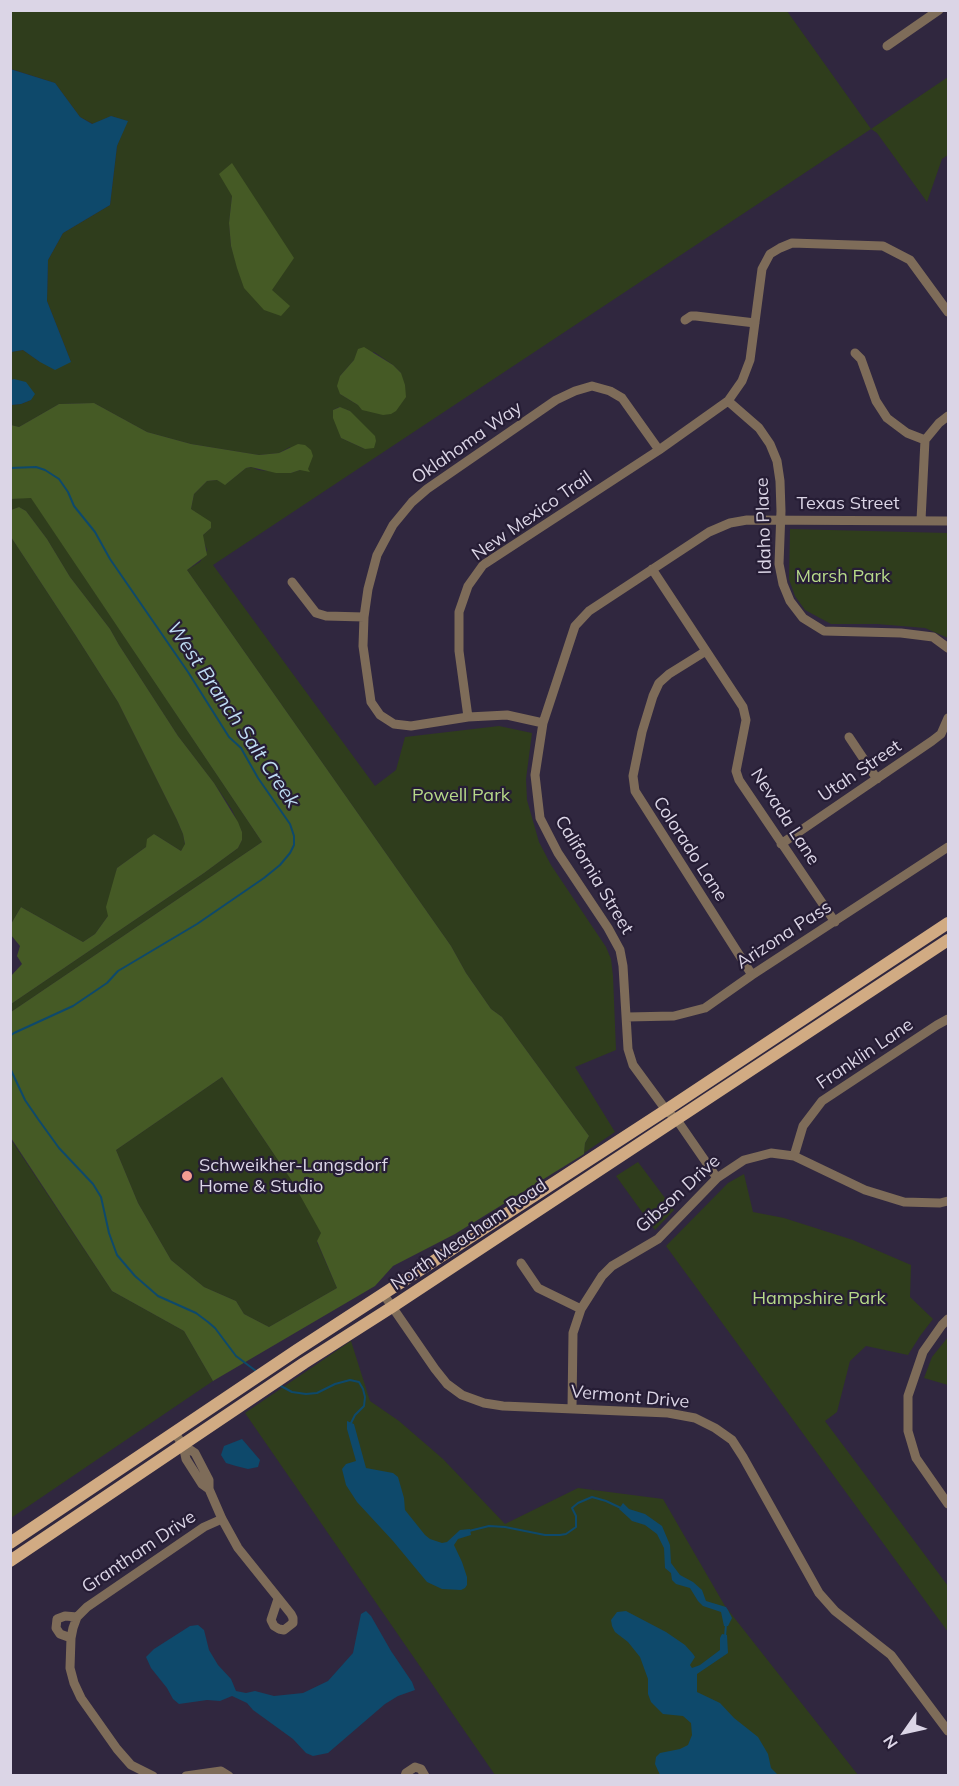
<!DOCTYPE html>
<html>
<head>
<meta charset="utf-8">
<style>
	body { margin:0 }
	#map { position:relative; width:959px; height:1786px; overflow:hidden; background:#30273f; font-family:Mulish,sans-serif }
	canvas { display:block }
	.frame { position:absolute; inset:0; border:12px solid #dbd5e6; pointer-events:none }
	.north { position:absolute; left:875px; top:1702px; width:60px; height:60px; -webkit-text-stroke:4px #261d35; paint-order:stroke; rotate:236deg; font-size:16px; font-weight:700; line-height:24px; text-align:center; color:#dbd5e6 }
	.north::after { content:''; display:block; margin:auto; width:21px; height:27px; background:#dbd5e6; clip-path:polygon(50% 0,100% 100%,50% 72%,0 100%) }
</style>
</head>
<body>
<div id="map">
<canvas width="959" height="1786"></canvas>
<div class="frame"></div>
<div class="north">N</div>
</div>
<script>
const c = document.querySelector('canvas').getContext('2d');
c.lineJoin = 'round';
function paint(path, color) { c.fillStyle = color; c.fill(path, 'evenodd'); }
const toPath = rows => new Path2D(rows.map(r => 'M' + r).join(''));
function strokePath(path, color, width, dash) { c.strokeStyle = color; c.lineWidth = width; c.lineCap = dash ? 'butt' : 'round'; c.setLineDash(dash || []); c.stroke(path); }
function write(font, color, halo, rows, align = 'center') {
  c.font = font + ' Mulish,sans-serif'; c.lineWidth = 4.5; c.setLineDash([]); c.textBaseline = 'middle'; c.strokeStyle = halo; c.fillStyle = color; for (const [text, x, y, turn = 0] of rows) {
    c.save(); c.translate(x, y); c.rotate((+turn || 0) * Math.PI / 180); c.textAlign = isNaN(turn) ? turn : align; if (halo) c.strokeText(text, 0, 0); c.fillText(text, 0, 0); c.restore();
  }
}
const green = toPath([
	[11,11,787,11,871,129,948,77,948,155,942,159,927,202,877,133,871,129,213,565,375,786,396,770,405,737,499,726,532,733,526,779,527,800,539,842,551,865,606,947,611,959,613,976,616,1050,575,1067,615,1132,584,1153,585,1143,589,1136,502,1017,491,1009,466,973,451,946,187,570,200,562,207,550,203,540,203,535,211,528,205,519,191,509,194,494,207,481,217,480,226,484,246,468,252,467,258,470,291,473,300,470,290,447,279,453,259,455,191,444,147,432,94,403,59,404,19,427,11,425,11,405,21,404,31,400,14,379,11,380,11,352,23,350,40,362,71,362,47,301,48,260,63,233,110,205,117,146,127,121,111,116,93,124,80,117,55,83,11,69],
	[232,196,272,290,244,287,231,246,229,223],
	[374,352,393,365,401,373,358,405,340,394,340,376,354,360],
	[339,407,350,411,365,449,341,438,333,410],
	[31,497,262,842,11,1012,11,1004,204,873,238,848,242,840,242,832,232,810,214,783,178,736,119,645,110,629,70,577,47,539,26,511,19,507,11,510,11,499],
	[790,529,948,533,948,638,925,628,877,624,831,624,805,610,795,596,789,579],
	[11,537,76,636,118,702,177,820,183,834,185,845,181,851,154,834,146,847,117,868,108,916,95,934,83,942,21,907,11,924],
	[222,1077,292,1181,322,1233,317,1242,337,1288,269,1327,244,1314,236,1301,204,1287,171,1260,138,1203,116,1150],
	[10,1138,112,1291,184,1331,213,1381,11,1518],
	[638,1162,674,1210,655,1230,616,1176],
	[744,1174,753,1212,784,1218,853,1240,911,1265,910,1297,933,1319,920,1336,908,1355,866,1346,850,1361,837,1412,825,1421,948,1586,948,1632,666,1246,728,1183],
	[948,1337,948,1385,924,1378,932,1357],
	[351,1341,370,1401,399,1421,443,1459,505,1524,578,1488,663,1499,725,1606,858,1775,495,1775,245,1413]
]);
const forest = toPath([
	[232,163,294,258,272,290,290,306,281,316,264,310,244,288,237,268,231,246,229,223,232,196,219,174],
	[364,347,393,365,401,373,405,385,406,397,396,411,391,414,383,415,362,410,358,405,340,394,337,386,340,376,354,360,358,349],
	[94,403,147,432,191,444,259,455,279,453,298,444,305,445,311,450,313,456,308,469,310,472,300,470,291,473,276,473,251,467,246,468,225,485,217,480,207,481,194,494,191,509,211,522,211,528,203,535,207,555,187,570,451,946,466,973,491,1009,502,1017,589,1136,585,1143,584,1154,455,1234,393,1266,375,1286,213,1381,184,1331,112,1291,11,1138,11,1012,262,842,31,498,11,499,11,425,19,427,59,404],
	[222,1077,292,1181,321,1233,317,1241,337,1288,269,1327,244,1314,236,1301,204,1287,171,1260,138,1203,116,1150],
	[340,407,350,411,375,436,376,441,374,448,365,449,341,438,333,418,333,410],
	[19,507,26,511,47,539,70,577,110,629,119,645,178,736,214,783,238,822,242,832,242,840,238,848,204,873,11,1004,11,976,22,964,17,956,20,946,11,935,11,924,21,907,83,942,95,934,108,916,106,907,117,868,146,847,147,839,154,834,181,851,185,844,183,834,177,820,118,702,76,636,11,537,11,510]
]);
const water = toPath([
	[10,69,55,83,80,117,92,124,111,116,128,121,117,146,110,205,63,233,48,260,47,301,71,362,55,370,40,362,23,350,11,352],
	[14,379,26,382,35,394,31,400,21,404,11,405,11,380],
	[347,1421,354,1424,366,1468,393,1473,398,1477,404,1498,405,1510,425,1535,430,1539,442,1543,447,1542,460,1530,470,1529,471,1535,458,1539,454,1545,462,1562,467,1577,467,1585,465,1588,461,1590,442,1589,427,1582,393,1541,357,1502,346,1485,342,1469,346,1464,356,1461,347,1429],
	[242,1439,260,1460,258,1467,248,1469,236,1466,226,1463,221,1455,224,1446],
	[623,1503,629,1509,645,1514,662,1526,670,1545,671,1563,680,1575,693,1582,702,1590,706,1601,726,1607,728,1610,732,1618,728,1626,724,1626,721,1612,703,1606,698,1601,690,1588,676,1584,672,1580,671,1573,665,1568,664,1548,657,1534,645,1525,632,1521,629,1518,619,1509],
	[366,1611,371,1616,391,1651,412,1682,415,1690,398,1696,385,1704,328,1753,313,1756,306,1753,293,1739,253,1710,247,1703,232,1696,220,1701,207,1700,179,1704,173,1699,167,1688,151,1668,146,1657,154,1649,190,1626,198,1625,204,1630,209,1650,218,1665,231,1679,236,1691,246,1693,255,1691,274,1696,303,1693,328,1681,353,1653,361,1614],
	[626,1611,666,1632,685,1645,693,1654,695,1657,690,1665,692,1668,700,1665,720,1650,720,1638,722,1634,727,1635,728,1653,697,1674,697,1692,720,1703,734,1718,758,1737,768,1754,771,1768,778,1775,660,1775,655,1764,656,1757,660,1753,680,1749,688,1745,692,1735,691,1723,683,1716,663,1714,651,1702,648,1694,648,1679,640,1657,628,1642,615,1632,612,1626,611,1620,617,1612]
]);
const stream = toPath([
	[10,468,36,467,45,470,59,479,68,492,74,506,95,532,110,559,188,672,229,737,241,748,258,778,290,824,294,836,294,845,290,853,280,865,264,878,197,924,118,971,107,983,73,1006,14,1033,10,1036],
	[10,1068,25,1100,38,1119,59,1148,93,1184,101,1197,109,1233,117,1255,135,1276,158,1296,196,1313,208,1322,215,1328,236,1356,256,1371],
	[279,1385,292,1392,306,1394,317,1393,335,1384,350,1380,359,1382,363,1389,365,1397,364,1406,355,1415,351,1423],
	[469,1531,489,1526,505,1527,545,1535,560,1535,566,1534,576,1527,576,1516,572,1508,578,1503,592,1497,606,1501,623,1509],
	[725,1637,726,1624]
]);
const minor = toPath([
	[887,46,939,10],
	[685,320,691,316,696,316,755,323],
	[855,353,861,359,876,401,887,418,907,433,925,440],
	[728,401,759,428,770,444,777,461,780,481,781,511,779,564,783,584,790,601,803,618,824,631,901,633,933,637,948,648],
	[921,520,925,440,939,423,948,416],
	[652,569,743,707,746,720,736,771,739,780,835,922],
	[292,582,316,613,326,616,364,617],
	[706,651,669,674,659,683,653,696,642,732,633,776,635,791,752,975],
	[468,717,459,651,459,612,468,586,483,565,659,450,728,401,742,381,750,360,762,269,770,254,780,248,792,243,883,246,910,260,948,312],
	[543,723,507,715,468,717,411,726,394,724,380,715,371,702,363,646,364,617,368,589,377,555,393,525,412,502,427,489,556,400,575,391,592,386,610,391,622,398,659,450],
	[849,737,877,779],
	[781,844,932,741,941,734,948,718],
	[627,1017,674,1016,705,1008,752,975,948,847],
	[794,1156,803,1126,822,1101,937,1025,948,1019],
	[717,1178,677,1120,666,1110,633,1065,628,1049,623,966,620,950,608,928,558,853,540,818,535,775,543,723,575,626,589,611,709,532,730,523,747,520,948,521],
	[521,1263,538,1288,581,1309],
	[384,1295,435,1369,447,1384,462,1395,484,1403,503,1406,668,1413,695,1418,715,1428,732,1440,743,1457,819,1593,835,1611,891,1655,948,1731],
	[948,1319,942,1325,923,1352,908,1396,908,1431,916,1458,948,1504],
	[572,1408,573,1333,581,1309,602,1276,612,1266,658,1239,717,1178,744,1160,771,1153,794,1156,865,1190,904,1202,940,1203,948,1201],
	[174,1432,183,1445,195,1453,209,1480,209,1489,202,1484,186,1459,183,1445],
	[209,1489,222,1519,238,1548,291,1614,293,1618,293,1623,284,1630,279,1629,274,1626,271,1620,278,1599],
	[71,1638,60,1634,56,1628,57,1619,65,1616,77,1617],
	[153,1776,131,1765,117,1749,81,1698,74,1683,70,1668,71,1638,73,1628,77,1617,87,1607,204,1527,222,1519],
	[186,1776,221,1771,229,1776],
	[405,1776,406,1773,415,1767,421,1769,425,1776]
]);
const major = toPath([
	[10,1543,297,1350,666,1110,948,923],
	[10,1561,304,1363,392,1307,948,940]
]);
const markers = [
	[187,1176,6,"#f59c92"]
];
const streetNames = [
	["Oklahoma Way",467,443,-35],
	["Texas Street",848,504],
	["New Mexico Trail",532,516,-35],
	["Idaho Place",764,526,-92],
	["Utah Street",860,771,-34],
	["Nevada Lane",785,817,57],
	["Colorado Lane",690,849,57],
	["California Street",594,875,59],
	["Arizona Pass",784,935,-33],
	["Franklin Lane",865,1054,-34],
	["Gibson Drive",678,1194,-42],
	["North Meacham Road",469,1235,-34],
	["Vermont Drive",630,1397,5],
	["Grantham Drive",139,1552,-34]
];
const parkNames = [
	["Marsh Park",843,577],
	["Powell Park",461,796],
	["Hampshire Park",819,1299]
];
const poiNames = [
	["Schweikher-Langsdorf",199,1166],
	["Home & Studio",199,1187]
];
const waterNames = [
	["West Branch Salt Creek",233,715,56]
];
paint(green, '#2f3d1c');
paint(forest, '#455a25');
paint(water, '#0e496b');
strokePath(stream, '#0e496b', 2);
strokePath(minor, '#7e6c59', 9);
strokePath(major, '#d1ab83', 12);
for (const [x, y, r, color] of markers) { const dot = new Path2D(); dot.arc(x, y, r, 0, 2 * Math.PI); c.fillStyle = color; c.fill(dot); strokePath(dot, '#261d35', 2); }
write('18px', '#dbd5e6', '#261d35', streetNames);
write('18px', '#b7da89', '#261d35', parkNames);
write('18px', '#dbd5e6', '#261d35', poiNames, 'left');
write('italic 20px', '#bedbf2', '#261d35', waterNames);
</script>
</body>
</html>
